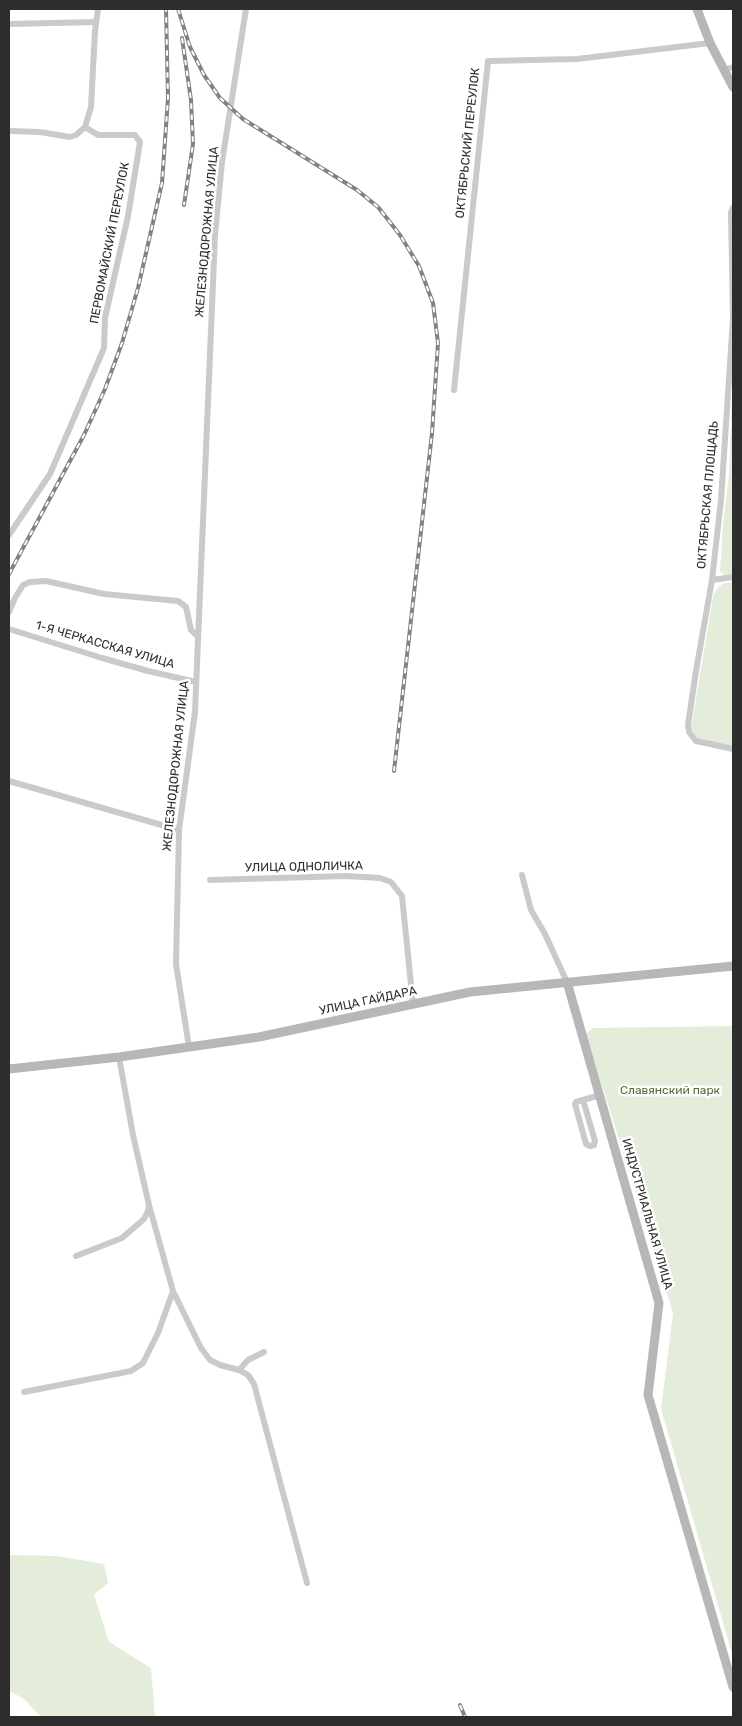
<!DOCTYPE html>
<html>
<head>
<meta charset="utf-8">
<style>
	body { margin:0 }
	#map { position:relative; width:742px; height:1726px; overflow:hidden; background:#fff; font-family:Rubik,sans-serif }
	canvas { display:block }
	.frame { position:absolute; inset:0; border:10px solid #2d2d2d; pointer-events:none }
</style>
</head>
<body>
<div id="map">
<canvas width="742" height="1726"></canvas>
<div class="frame"></div>
</div>
<script>
const c = document.querySelector('canvas').getContext('2d');
c.lineJoin = 'round';
function paint(path, color) { c.fillStyle = color; c.fill(path, 'evenodd'); }
const toPath = rows => new Path2D(rows.map(r => 'M' + r).join(''));
function strokePath(path, color, width, dash) { c.strokeStyle = color; c.lineWidth = width; c.lineCap = dash ? 'butt' : 'round'; c.setLineDash(dash || []); c.stroke(path); }
function write(font, color, halo, rows, align = 'center') {
  c.font = font + ' Rubik,sans-serif'; c.lineWidth = 5; c.setLineDash([]); c.textBaseline = 'middle'; c.strokeStyle = halo; c.fillStyle = color; for (const [text, x, y, turn = 0] of rows) {
    c.save(); c.translate(x, y); c.rotate((+turn || 0) * Math.PI / 180); c.textAlign = isNaN(turn) ? turn : align; if (halo) c.strokeText(text, 0, 0); c.fillText(text, 0, 0); c.restore();
  }
}
const green = toPath([
	[733,363,733,574,724,575,720,571,723,524,729,474],
	[733,582,733,747,699,740,691,729,713,597,716,590,722,584],
	[733,1026,733,1657,661,1409,673,1313,586,1034,593,1028],
	[9,1555,57,1556,104,1564,108,1583,94,1595,109,1642,151,1668,155,1717,41,1717,23,1698,9,1691]
]);
const street = toPath([
	[9,24,96,22],
	[724,70,733,67],
	[9,131,40,132,70,137,76,135,85,127,91,107,95,31,98,9],
	[733,208,731,212,733,318,721,500,712,580,696,671,688,725,689,732,696,741,733,749],
	[454,390,488,61,577,59,710,43],
	[9,535,50,474,104,348,105,318,128,216,140,142,135,135,98,135,85,127],
	[712,580,733,577],
	[9,612,15,598,23,585,30,582,46,581,104,594,178,601,186,607,191,630,197,636],
	[9,629,102,658,148,671,196,682],
	[9,781,179,830],
	[522,875,531,910,545,934,567,982],
	[210,880,346,876,380,878,391,882,402,896,413,1004],
	[189,1047,176,964,179,830,195,712,215,235,222,162,246,9],
	[583,1100,595,1141,594,1145,590,1146,586,1144,575,1104,576,1102,600,1095],
	[76,1256,122,1238,144,1219,148,1211,149,1205,133,1135,119,1057],
	[173,1291,201,1348,210,1360,220,1365,239,1370,248,1360,264,1352],
	[239,1370,248,1375,254,1384,307,1583],
	[24,1392,131,1371,143,1363,158,1333,173,1291,149,1205]
]);
const secondary = toPath([
	[697,9,710,43,733,87],
	[567,982,659,1303,648,1395,733,1687],
	[9,1069,119,1057,259,1037,470,992,733,966]
]);
const rail = toPath([
	[178,9,190,47,204,75,220,98,243,119,357,190,378,207,400,235,419,266,433,303,438,343,432,433,394,771],
	[182,38,191,100,193,144,184,205],
	[9,574,84,435,105,389,122,343,138,288,162,183,168,98,166,9],
	[460,1705,465,1717]
]);
const streetNames = [
	["ОКТЯБРЬСКИЙ ПЕРЕУЛОК",468,143,-84],
	["ЖЕЛЕЗНОДОРОЖНАЯ УЛИЦА",207,232,-85],
	["ПЕРВОМАЙСКИЙ ПЕРЕУЛОК",110,243,-79],
	["ОКТЯБРЬСКАЯ ПЛОЩАДЬ",708,495,-85],
	["1-Я ЧЕРКАССКАЯ УЛИЦА",105,645,16],
	["ЖЕЛЕЗНОДОРОЖНАЯ УЛИЦА",176,766,-84],
	["УЛИЦА ОДНОЛИЧКА",304,867,-1],
	["УЛИЦА ГАЙДАРА",368,1001,-12],
	["ИНДУСТРИАЛЬНАЯ УЛИЦА",647,1214,74]
];
const parkNames = [
	["Славянский парк",670,1091]
];
paint(green, '#e4ecda');
strokePath(street, '#cacaca', 6);
strokePath(secondary, '#b7b7b7', 9);
strokePath(rail, '#828282', 4);
strokePath(rail, '#fff', 2, [5.5]);
write('12px', '#2d2d2d', '#fff', streetNames);
write('12px', '#516b38', '#fff', parkNames);
</script>
</body>
</html>
